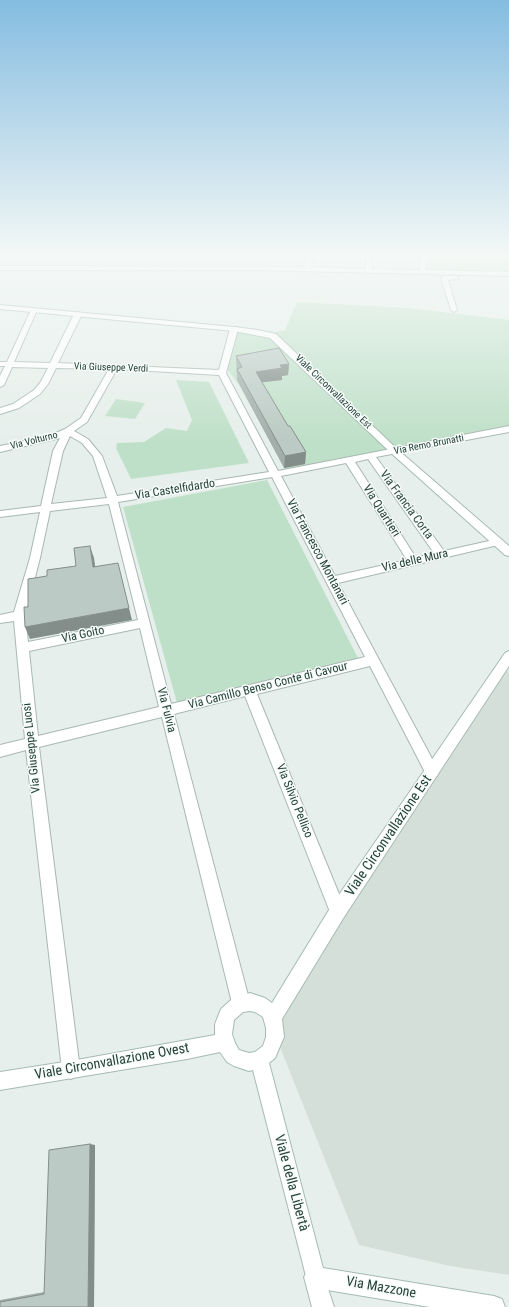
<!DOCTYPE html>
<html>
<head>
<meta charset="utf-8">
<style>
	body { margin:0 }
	canvas { display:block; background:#e6efeb }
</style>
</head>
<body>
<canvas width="509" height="1307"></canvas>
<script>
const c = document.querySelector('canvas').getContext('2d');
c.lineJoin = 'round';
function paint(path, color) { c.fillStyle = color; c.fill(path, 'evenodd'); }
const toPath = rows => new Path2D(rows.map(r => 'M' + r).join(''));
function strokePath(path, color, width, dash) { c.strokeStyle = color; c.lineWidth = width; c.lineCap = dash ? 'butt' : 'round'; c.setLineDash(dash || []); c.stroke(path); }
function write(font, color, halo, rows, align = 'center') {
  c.font = font + ' "Roboto Condensed",sans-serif'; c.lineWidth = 3; c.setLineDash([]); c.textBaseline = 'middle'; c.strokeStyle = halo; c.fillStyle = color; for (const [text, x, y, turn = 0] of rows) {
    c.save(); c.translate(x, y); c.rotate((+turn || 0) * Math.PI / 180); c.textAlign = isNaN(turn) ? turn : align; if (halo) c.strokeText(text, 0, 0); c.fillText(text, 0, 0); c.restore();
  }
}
const built = toPath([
	[502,669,509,672,509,1275,450,1266,359,1245,268,1017]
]);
const green = toPath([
	[427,257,509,257,509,272,431,270,429,268],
	[297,302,408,308,509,320,509,426,395,449,272,333,285,330],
	[234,329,273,336,394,451,285,469,239,385,227,369],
	[176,380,209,382,249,463,131,479,116,448,117,443,144,442,166,428,187,431,192,420],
	[116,399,145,403,135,419,105,416],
	[267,480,358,658,177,703,123,507]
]);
const minor = toPath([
	[307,257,313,257,311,267,366,269,366,257,372,257,372,269,420,270,420,257,426,257,426,270,509,272,509,276,257,270,0,270,0,266,304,267,307,257],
	[456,276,459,278,458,279,448,280,457,310,454,312,451,310,441,278,444,276,456,276],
	[34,308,37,310,14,362,50,363,74,314,78,312,82,314,58,363,219,370,230,329,234,327,237,327,238,329,226,373,278,471,509,426,509,432,376,457,444,551,498,539,502,540,503,542,502,544,338,583,437,768,439,772,437,776,432,778,427,776,370,666,257,694,346,911,344,917,338,919,332,917,245,696,174,714,250,1003,247,1009,241,1012,235,1009,232,1003,162,717,39,747,80,1070,77,1076,71,1079,65,1076,62,1070,26,750,0,757,0,745,25,739,14,621,0,623,0,615,14,612,30,558,40,512,0,517,0,511,41,506,53,451,60,438,0,452,0,446,49,436,65,429,81,418,109,369,56,368,48,384,40,394,19,408,0,414,0,408,13,404,34,390,40,383,48,368,12,367,4,385,0,387,0,376,5,366,0,366,0,362,7,362,31,310,34,308],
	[117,369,219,375,269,472,117,496,102,456,88,439,74,431,87,422,117,369],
	[70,436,82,443,93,456,107,498,51,504,63,451,70,436],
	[368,459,434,553,416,558,355,462,368,459],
	[346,463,407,560,335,576,281,476,346,463],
	[272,477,365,657,171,704,118,502,272,477],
	[109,504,138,620,28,642,25,616,40,558,50,511,109,504],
	[140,628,159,707,38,736,29,651,140,628]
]);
const tertiary = toPath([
	[315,1266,322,1270,334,1307,312,1307,304,1277,308,1270,315,1266]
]);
const secondary = toPath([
	[0,305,234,327,258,330,276,334,397,449,509,546,509,556,505,555,391,453,270,338,234,331,0,309,0,305],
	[509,651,509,666,344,917,282,1019,284,1037,275,1058,269,1063,323,1268,494,1296,502,1299,505,1307,430,1307,315,1288,308,1284,253,1070,249,1071,234,1066,227,1062,220,1052,187,1059,0,1090,0,1072,71,1061,215,1035,215,1024,221,1009,232,999,250,993,265,998,272,1003,332,905,505,653,509,651],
	[250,1011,255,1012,263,1017,266,1028,266,1037,263,1046,255,1052,249,1053,239,1050,235,1043,232,1034,234,1020,243,1012,250,1011]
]);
const wall = toPath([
	[236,356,289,364,288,375,282,376,282,380,262,382,288,426,306,452,305,464,284,468,237,380],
	[95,1145,94,1307,0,1307,0,1300,44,1292]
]);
const shadedWall = toPath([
	[289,364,288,375,282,376,282,380,256,383,256,372,280,365],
	[306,452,305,464,284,468,285,456],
	[90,546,94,558,97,579,93,567],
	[129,608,132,620,30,639,25,627],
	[90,1144,95,1145,94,1307,88,1307]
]);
const building = toPath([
	[279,348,289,364,280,365,282,368,256,372,288,426,290,426,306,452,285,456,237,369,242,367,236,356,279,348],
	[90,546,93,567,118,563,129,608,25,627,24,607,28,607,28,579,47,576,47,570,76,566,74,548,90,546],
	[90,1144,88,1307,0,1307,0,1302,44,1294,49,1150,90,1144]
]);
const farStreetnames = [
	["Via Giuseppe Verdi",111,368,2],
	["Viale Circonvallazione Est",333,392,44],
	["Via Volturno",34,441,-14],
	["Via Remo Brunatti",429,445,-11]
];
const streetNames = [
	["Via Castelfidardo",175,490,-9],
	["Via Francia Corta",406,505,54],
	["Via Quartieri",381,511,58],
	["Via Francesco Montanari",317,552,62],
	["Via delle Mura",415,561,-13],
	["Via Goito",83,635,-12],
	["Via Camillo Benso Conte di Cavour",268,686,-14],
	["Via Fulvia",166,710,76],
	["Via Giuseppe Luosi",32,748,-96],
	["Via Silvio Pellico",294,801,68]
];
const nearStreetnames = [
	["Viale Circonvallazione Est",389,836,-56],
	["Viale Circonvallazione Ovest",112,1062,-10],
	["Viale della Libertà",291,1183,75],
	["Via Mazzone",381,1288,10]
];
paint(built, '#d4dfda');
paint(green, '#bfe0c8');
strokePath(minor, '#a8b8b2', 2);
strokePath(tertiary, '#a8b8b2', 2);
strokePath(secondary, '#a4bbb3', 2);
paint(minor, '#fff');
paint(tertiary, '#fff');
paint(secondary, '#fff');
paint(wall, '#a1aea9');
paint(shadedWall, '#838d89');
paint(building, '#bbcac4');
strokePath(building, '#838d89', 1);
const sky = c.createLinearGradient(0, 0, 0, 440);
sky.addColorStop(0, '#84bce0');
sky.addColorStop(0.58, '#f4f8f6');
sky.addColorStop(1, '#f4f8f600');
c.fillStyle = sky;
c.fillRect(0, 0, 509, 440);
write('10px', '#24423a', '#f7fbf9', farStreetnames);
write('12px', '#24423a', '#f7fbf9', streetNames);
write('14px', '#24423a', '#f7fbf9', nearStreetnames);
</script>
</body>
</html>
